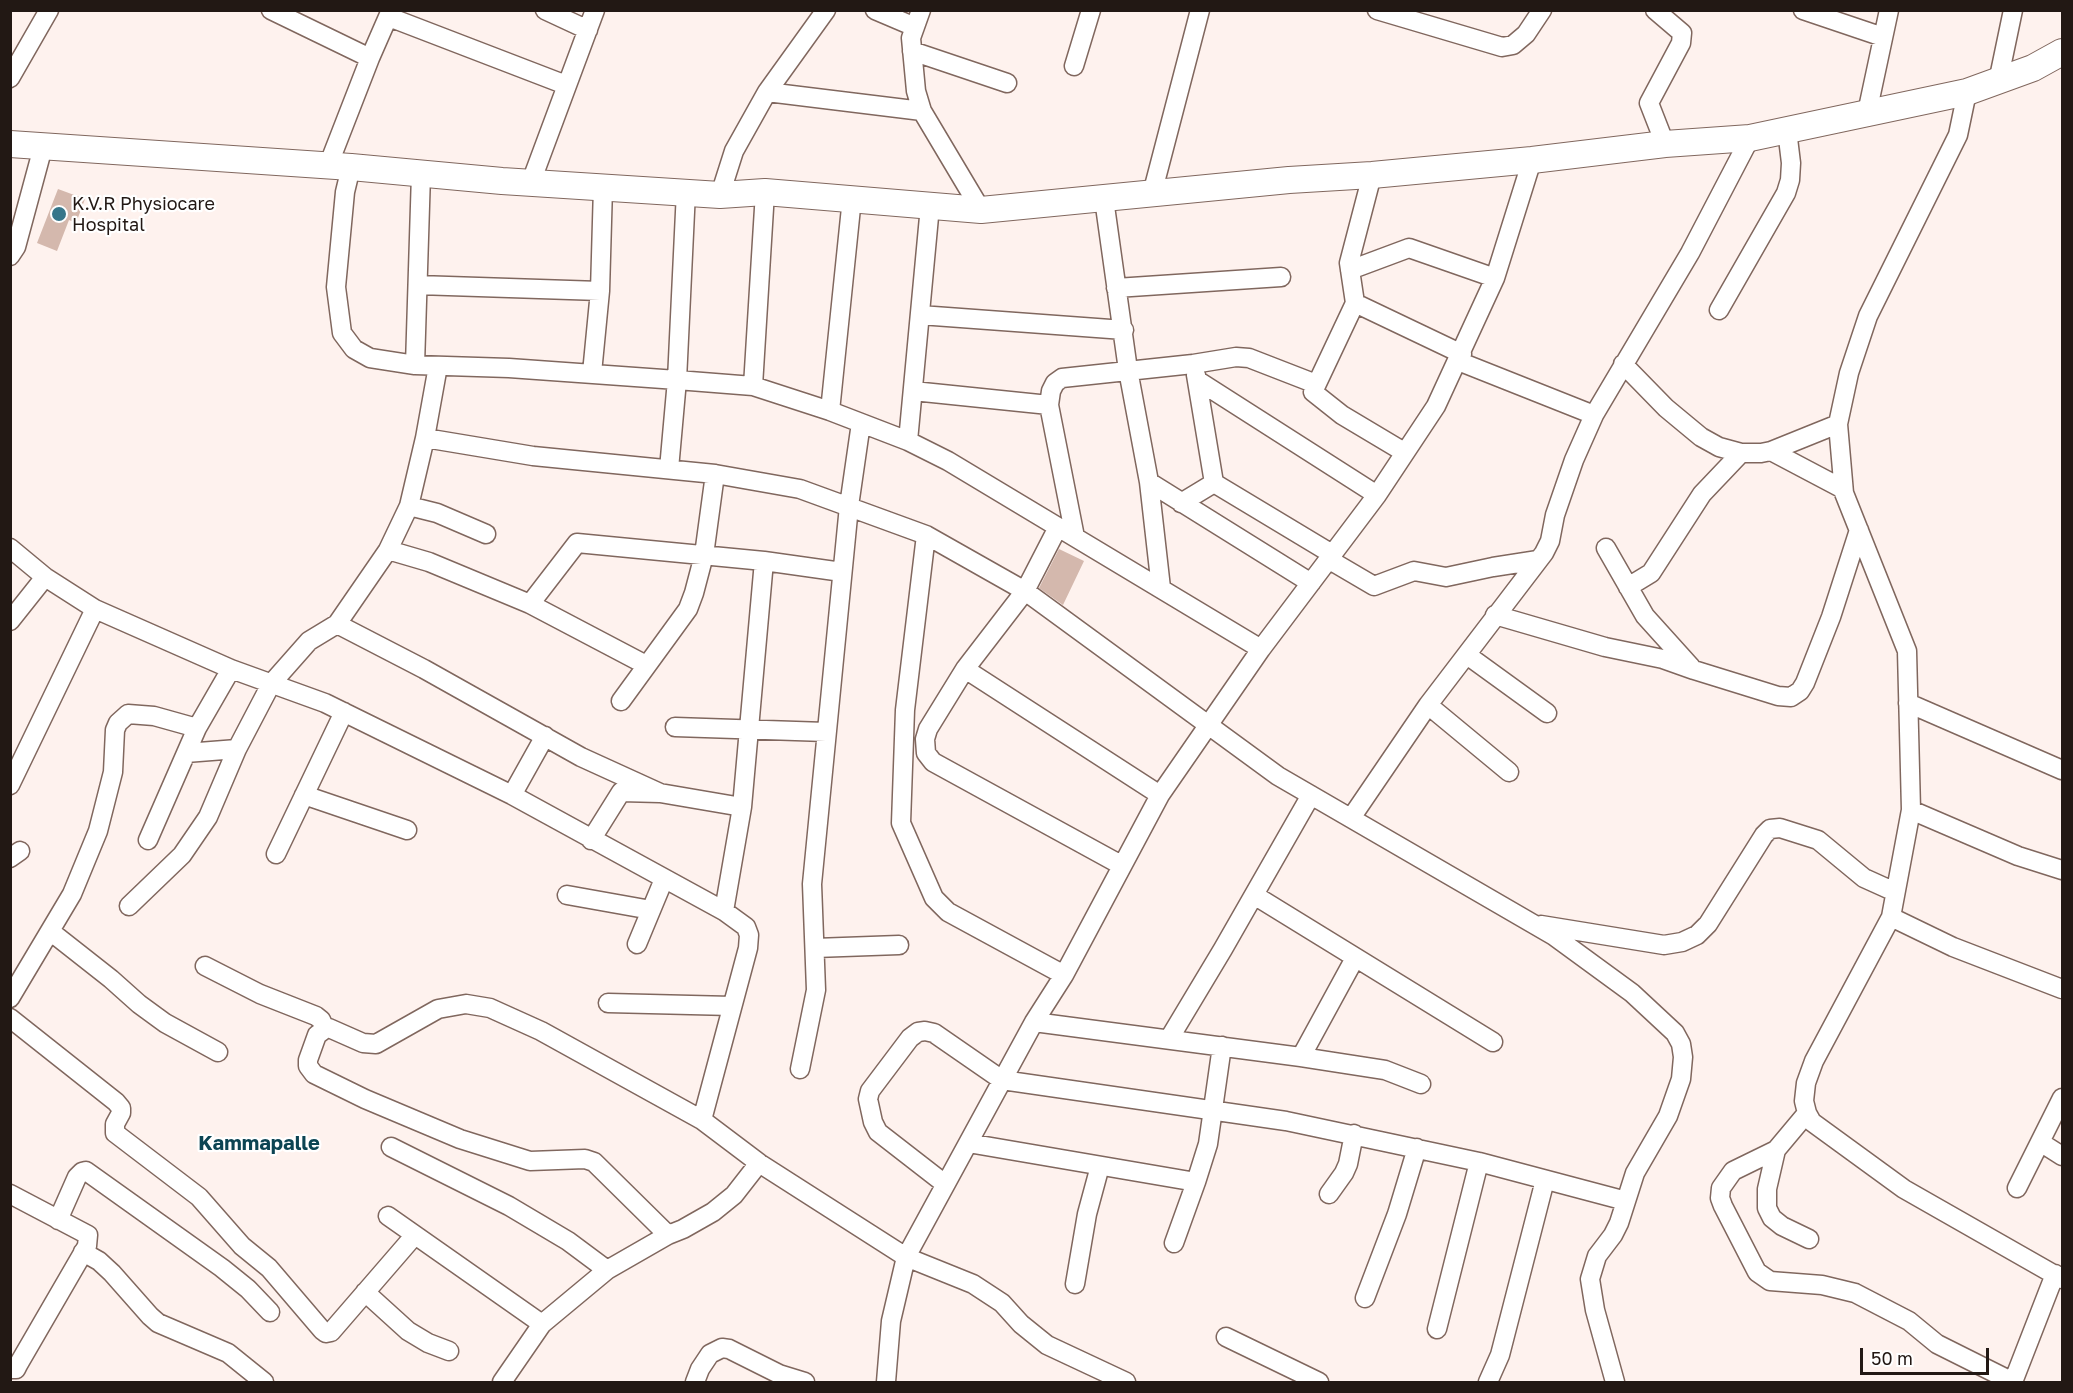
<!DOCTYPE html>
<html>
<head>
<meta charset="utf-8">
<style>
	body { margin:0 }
	#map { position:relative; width:2073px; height:1393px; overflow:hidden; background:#fef2ee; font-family:"Golos Text",sans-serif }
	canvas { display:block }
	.frame { position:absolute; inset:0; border:12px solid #221814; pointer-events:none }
	.scale { position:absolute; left:1860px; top:1348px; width:129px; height:27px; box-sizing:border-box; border:3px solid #221814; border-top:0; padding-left:8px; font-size:18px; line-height:21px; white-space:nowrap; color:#221814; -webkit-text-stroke:4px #fff; paint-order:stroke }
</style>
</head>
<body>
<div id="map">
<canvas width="2073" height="1393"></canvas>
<div class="frame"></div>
<div class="scale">50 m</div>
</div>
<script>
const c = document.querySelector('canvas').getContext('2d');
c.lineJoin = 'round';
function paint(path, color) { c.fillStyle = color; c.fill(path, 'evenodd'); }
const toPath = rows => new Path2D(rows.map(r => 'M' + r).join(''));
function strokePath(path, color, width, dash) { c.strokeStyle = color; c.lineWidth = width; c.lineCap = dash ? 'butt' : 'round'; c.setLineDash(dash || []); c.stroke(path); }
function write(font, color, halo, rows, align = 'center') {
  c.font = font + ' "Golos Text",sans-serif'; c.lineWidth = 4.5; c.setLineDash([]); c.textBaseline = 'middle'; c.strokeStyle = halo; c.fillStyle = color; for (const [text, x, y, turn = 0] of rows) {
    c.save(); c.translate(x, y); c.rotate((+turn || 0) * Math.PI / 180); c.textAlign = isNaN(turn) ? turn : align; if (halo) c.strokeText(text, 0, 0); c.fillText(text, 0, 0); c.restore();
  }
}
const building = toPath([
	[58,189,85,199,76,223,69,220,57,251,37,243],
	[1059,549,1084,561,1063,605,1039,588]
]);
const street = toPath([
	[271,10,370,58],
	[545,10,588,30],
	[826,10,767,92,922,111],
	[875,10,915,27],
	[921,10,911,38,916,91,922,111,981,210],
	[1377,10,1502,47,1513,45,1526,34,1542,10],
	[1655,10,1682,33,1681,43,1649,103,1665,144],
	[1803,10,1883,37],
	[389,17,566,85],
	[912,51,1007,83],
	[1074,66,1091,10],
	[10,78,49,10],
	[1998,82,2013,10],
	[1967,92,1958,135,1868,316,1849,373,1838,424,1844,493,1907,651,1911,810,1891,917,1814,1061,1806,1083,1804,1101,1807,1113,1812,1122,1904,1189,2062,1279],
	[1867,113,1889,10],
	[328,166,370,58,391,10],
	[351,167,345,192,336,287,342,333,354,349,370,358,415,365,509,368,677,380,686,191],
	[1372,175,1349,263,1355,303,1313,392,1342,415,1404,452],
	[531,182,595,10],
	[1152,194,1200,10],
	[720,195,734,151,767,92],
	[1104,199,1128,370,1149,482,1161,588],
	[10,256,16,247,43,147],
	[1350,270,1409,248,1495,278],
	[418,285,600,291],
	[1116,288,1281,277],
	[1355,303,1462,354],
	[1719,310,1786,193,1790,180,1791,163,1787,130],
	[920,315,1124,330],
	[1458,361,1594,415],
	[1623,364,1666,408,1701,437,1719,447,1741,453,1761,453,1771,451,1838,424],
	[415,365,421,174],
	[592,373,600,291,603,187],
	[1197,380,1377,495],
	[753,386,765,192],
	[913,391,1049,405],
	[830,411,852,198],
	[425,438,438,366],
	[908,441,930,206],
	[1771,451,1843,489],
	[669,469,677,380,753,386,830,411,908,441,948,461,1261,649],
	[1149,482,1311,583],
	[1214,483,1332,554],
	[1181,503,1214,483,1196,375],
	[409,506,437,513,486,534],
	[1058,527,1025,591,965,669,928,729,925,739,926,753,933,762,1121,865],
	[926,535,905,710,901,823,934,898,948,912,1064,975],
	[1075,537,1049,405,1051,391,1055,383,1062,378,1193,364,1236,357,1249,358,1316,384],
	[10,548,45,577,95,609,231,669,325,703,512,795,724,911,746,927,749,935,748,948,702,1120,541,1031,490,1008,466,1004,438,1009,376,1044,363,1043,329,1028,325,1029,317,1035,308,1060,308,1066,314,1074,365,1099,460,1139,530,1161,585,1159,594,1162,668,1235],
	[1606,548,1645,616,1691,667],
	[388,550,429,562,530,604],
	[1328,559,1374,586,1414,571,1446,577,1493,567,1538,560],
	[764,561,842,572],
	[1628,587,1651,573,1702,494,1741,453],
	[1495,615,1605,647,1663,659,1694,670,1778,696,1791,697,1800,691,1805,683,1831,617,1859,530],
	[10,621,45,577],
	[337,624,424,669,581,757,660,793],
	[1467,655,1547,713],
	[646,665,530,604,577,543,764,561,742,807,724,911],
	[965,669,1160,795],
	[621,701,688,609,694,593,704,555,715,474],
	[1908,703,2062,770],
	[1428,705,1509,772],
	[675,727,826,732],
	[186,753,237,749],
	[10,785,95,609],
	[304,795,407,830],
	[512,795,545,736],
	[1911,810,2018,856,2062,870],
	[1351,818,1428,705,1544,553,1550,541,1555,515,1574,460,1594,415,1690,253,1750,138],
	[148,840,197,728,231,669],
	[591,840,621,792,660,793,742,807],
	[276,854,344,712],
	[10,858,20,851],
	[567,895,651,910],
	[1254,895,1493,1042],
	[129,906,182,855,208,817,237,749,271,684,309,641,337,624,388,550,409,506,425,438,533,456,715,474,800,489,926,535,1025,591,1278,776,1554,936,1632,993,1675,1033,1681,1044,1683,1057,1681,1079,1668,1116,1635,1173,1619,1223,1613,1235,1597,1256,1590,1279,1595,1310,1615,1382],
	[1891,917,1953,947,2062,989],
	[1541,925,1664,945,1682,942,1697,935,1708,924,1764,835,1770,829,1780,828,1818,840,1864,878,1895,892],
	[50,931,111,979,139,1004,165,1023,218,1052],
	[637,944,664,879],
	[815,948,899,945],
	[205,966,260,994,316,1016,321,1020,325,1029],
	[10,998,72,894,98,831,113,772,115,730,118,723,128,714,154,716,197,728],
	[608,1003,732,1006],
	[10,1018,116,1102,121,1108,121,1113,115,1124,115,1133,199,1197,242,1246,269,1268,322,1330,326,1333,331,1332,414,1236],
	[1034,1022,1301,1057,1385,1070,1421,1084],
	[1169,1039,1223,949,1311,795],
	[1301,1057,1355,958],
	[800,1069,816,990,812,884,849,506,861,423],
	[1807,1113,1776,1150,1733,1171,1721,1188,1720,1198,1723,1206,1757,1272,1770,1281,1822,1285,1855,1293,1909,1321,1937,1344,2013,1382],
	[702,1120,759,1163],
	[2040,1142,2062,1156],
	[968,1143,1196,1182],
	[391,1147,509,1206,568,1241,607,1270],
	[1776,1150,1767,1189,1767,1208,1772,1218,1782,1226,1809,1239],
	[945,1184,878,1132,873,1122,868,1099,870,1091,910,1038,918,1032,925,1031,934,1033,1002,1080,1286,1121,1479,1162,1626,1201],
	[2017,1188,2062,1098],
	[10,1194,88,1235,87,1246,18,1365,16,1369,10,1369],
	[1329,1194,1344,1173,1348,1164,1354,1134],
	[388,1216,542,1324],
	[58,1220,77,1177,82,1172,86,1171,222,1268,248,1289,270,1312],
	[1174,1243,1196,1182,1208,1144,1222,1046],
	[83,1252,99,1261,112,1273,150,1316,158,1323,228,1353,264,1382],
	[1075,1284,1087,1214,1100,1166],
	[365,1292,408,1331,428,1343,449,1351],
	[1365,1298,1397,1214,1417,1148],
	[1437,1329,1479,1162],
	[1226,1337,1319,1382],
	[502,1382,542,1324,607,1270,668,1235,683,1229,713,1212,734,1195,759,1163,906,1257,973,1284,1002,1303,1021,1324,1047,1345,1126,1382],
	[695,1382,700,1369,710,1354,722,1348,729,1349,779,1374,805,1382],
	[886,1382,891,1321,906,1257,1034,1022,1064,975,1160,795,1261,649,1377,495,1436,406,1495,278,1532,160],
	[1488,1382,1500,1355,1545,1180],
	[2013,1382,2055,1274]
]);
const secondary = toPath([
	[10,144,351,167,502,181,720,195,765,192,981,210,1289,180,1372,175,1532,160,1665,144,1750,138,1967,92,2033,68,2062,52]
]);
const markers = [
	[59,214,8,"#36768a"]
];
const poiNames = [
	["K.V.R Physiocare",72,204],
	["Hospital",72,225]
];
const neighbourhoodNames = [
	["Kammapalle",259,1144]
];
paint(building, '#d4b8ad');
strokePath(street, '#80675e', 21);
strokePath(secondary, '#80675e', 28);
strokePath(street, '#fff', 18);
strokePath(secondary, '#fff', 26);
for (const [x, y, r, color] of markers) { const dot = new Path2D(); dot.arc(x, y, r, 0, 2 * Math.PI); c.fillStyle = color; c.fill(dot); strokePath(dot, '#fff', 2); }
write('18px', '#221814', '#fff', poiNames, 'left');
write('bold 20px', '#0c4453', '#fff', neighbourhoodNames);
</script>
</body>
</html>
